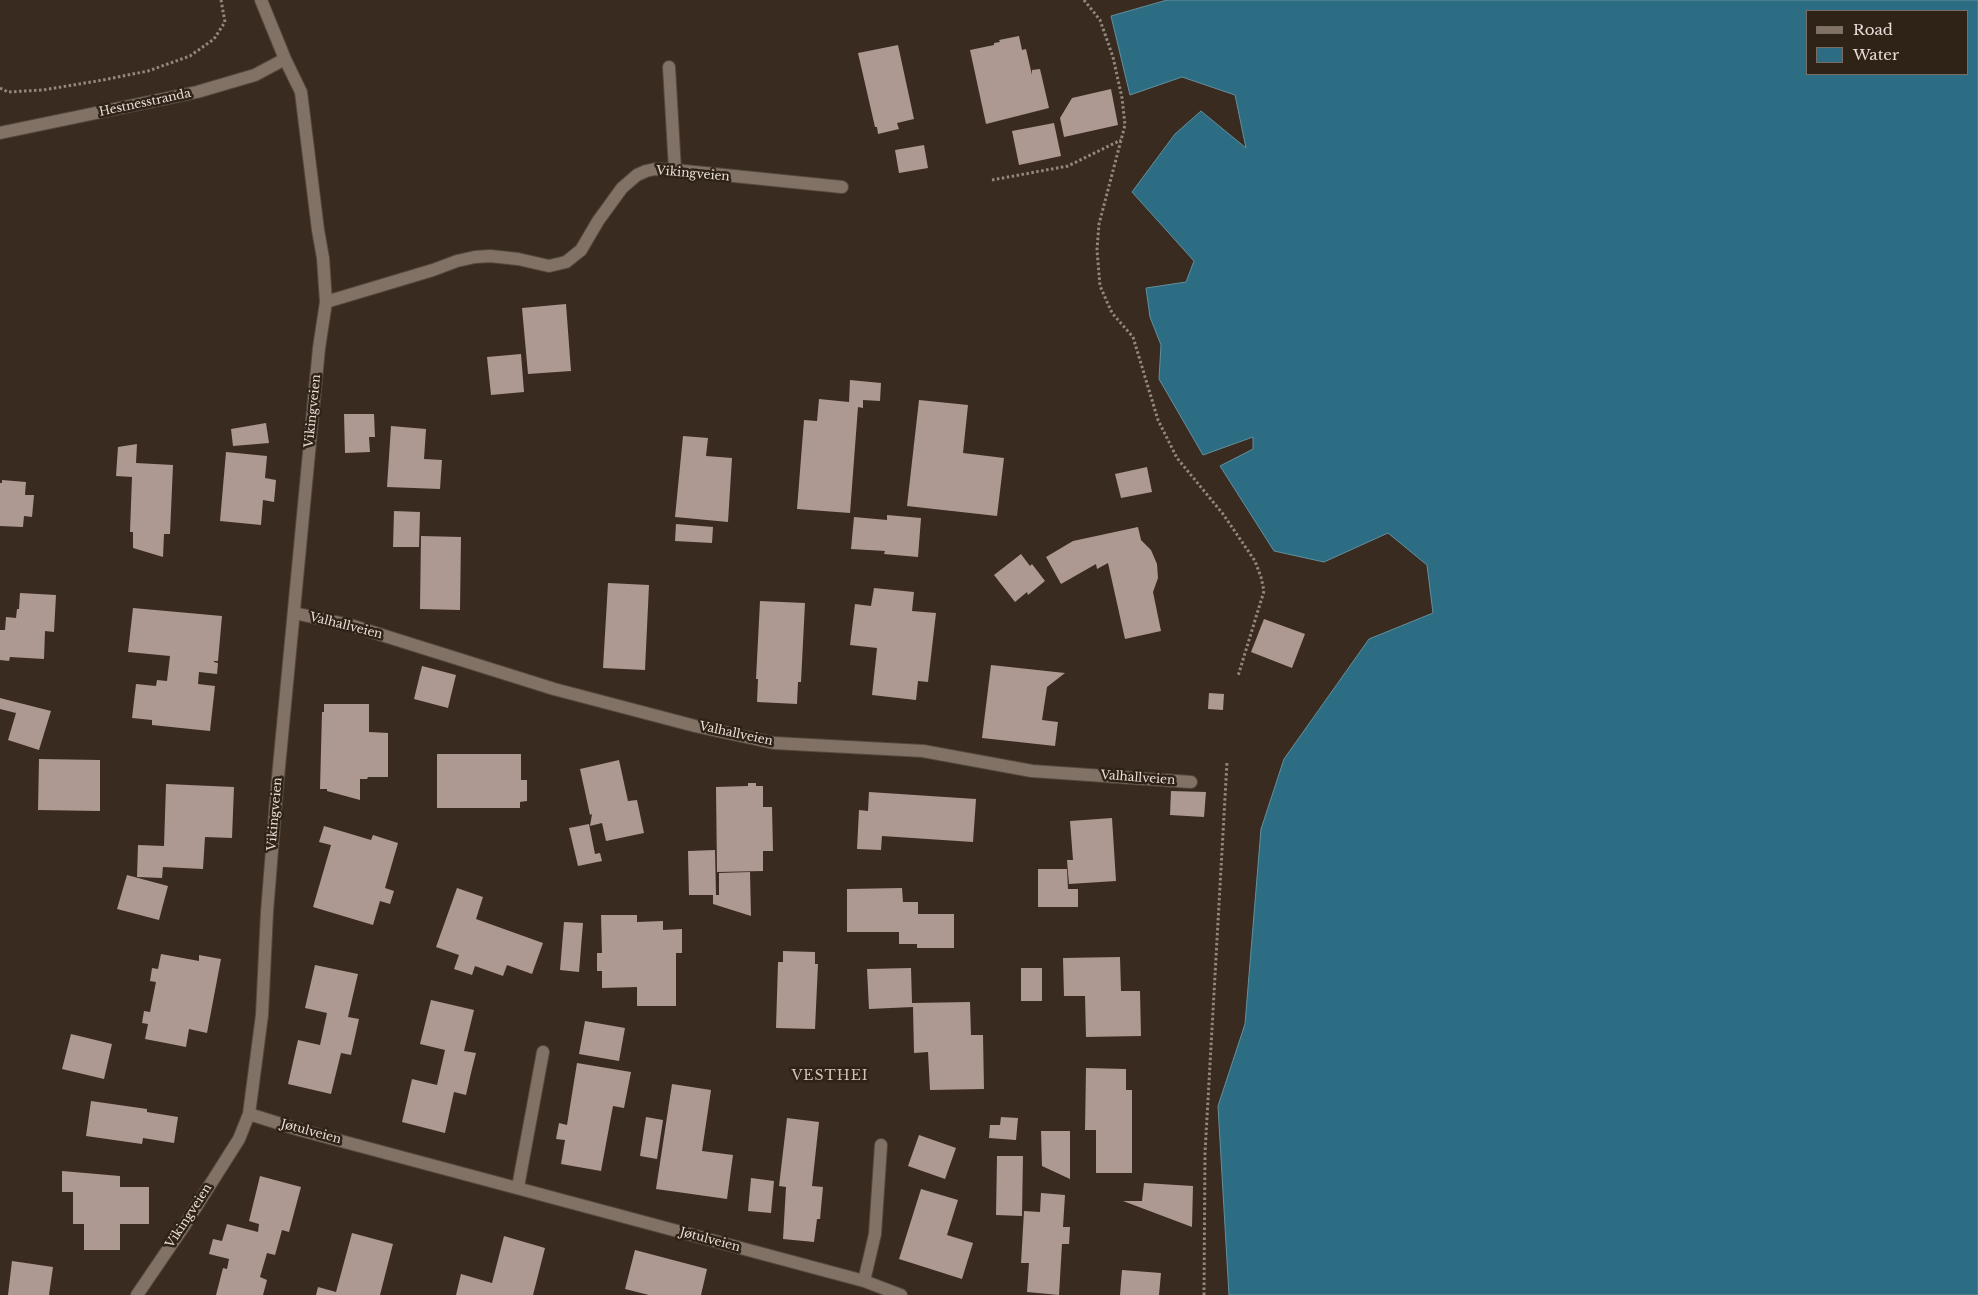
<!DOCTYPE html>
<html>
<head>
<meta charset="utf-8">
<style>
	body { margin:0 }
	#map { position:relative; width:1978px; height:1295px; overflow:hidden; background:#3a2b21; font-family:"Libre Baskerville",serif }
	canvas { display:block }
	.legend { position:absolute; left:1806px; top:10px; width:162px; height:65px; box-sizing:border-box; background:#2f2217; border:1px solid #796d64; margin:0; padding:6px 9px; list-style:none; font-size:15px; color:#e8ded7 }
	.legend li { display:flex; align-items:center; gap:10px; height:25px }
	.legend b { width:25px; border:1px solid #796d64 }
</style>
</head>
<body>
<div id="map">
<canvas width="1978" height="1295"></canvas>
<ul class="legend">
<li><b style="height:6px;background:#827265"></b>Road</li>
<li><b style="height:14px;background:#2c6d83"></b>Water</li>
</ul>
</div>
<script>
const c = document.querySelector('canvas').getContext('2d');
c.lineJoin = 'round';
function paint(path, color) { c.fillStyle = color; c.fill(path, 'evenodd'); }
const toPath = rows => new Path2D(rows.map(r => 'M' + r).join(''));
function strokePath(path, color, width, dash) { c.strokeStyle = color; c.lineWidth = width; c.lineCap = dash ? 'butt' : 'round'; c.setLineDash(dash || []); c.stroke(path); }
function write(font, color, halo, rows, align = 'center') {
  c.font = font + ' "Libre Baskerville",serif'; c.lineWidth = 5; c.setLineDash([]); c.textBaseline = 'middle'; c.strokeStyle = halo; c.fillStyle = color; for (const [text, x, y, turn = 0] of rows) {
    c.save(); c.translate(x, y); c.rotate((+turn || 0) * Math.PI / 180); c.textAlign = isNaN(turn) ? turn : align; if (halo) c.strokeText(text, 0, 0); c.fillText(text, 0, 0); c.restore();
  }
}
const water = toPath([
	[1167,0,1978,0,1978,1295,1229,1295,1218,1106,1245,1024,1261,829,1284,759,1369,639,1433,613,1427,565,1388,533,1324,562,1274,551,1220,466,1253,449,1253,437,1203,455,1159,379,1161,345,1150,317,1146,288,1186,282,1194,261,1132,192,1175,134,1201,111,1246,148,1235,95,1182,77,1130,95,1111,16,1167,0],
	[1807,11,1967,11,1967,74,1807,74,1807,11]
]);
const building = toPath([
	[1019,36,1022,50,1026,49,1032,75,1032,70,1040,69,1049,108,986,124,970,50,994,45,994,43,1000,42,999,40],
	[898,45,914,119,897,123,899,129,878,134,877,127,875,127,858,53],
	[1111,89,1118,125,1064,137,1060,118,1072,98],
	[1054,123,1061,156,1019,165,1012,131],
	[924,145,928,168,899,173,895,150],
	[566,304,571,371,528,374,522,308],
	[521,354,524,392,491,395,487,357],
	[850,380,881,383,880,401,863,400,863,408,858,407,850,513,797,509,804,420,817,421,819,399,849,402],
	[919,400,968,405,963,453,1004,458,997,516,907,506],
	[344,414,374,414,375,437,369,437,370,452,345,453],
	[266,423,269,443,233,446,231,429],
	[391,426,426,429,424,459,442,460,440,489,387,487],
	[683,436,708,438,706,456,732,458,728,522,675,517],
	[137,444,136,463,173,465,170,534,164,534,163,557,133,548,133,532,130,532,132,477,116,476,118,447],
	[226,452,267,456,265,478,276,480,274,502,263,500,261,525,220,521],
	[1147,467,1152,492,1121,498,1115,474],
	[2,480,26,482,25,495,34,495,32,517,24,516,23,527,0,526,0,483,2,483],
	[394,511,420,512,419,547,393,547],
	[887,515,921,518,918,557,884,554,885,551,851,549,854,517,887,520],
	[676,524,713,527,712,543,675,541],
	[1138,527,1141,540,1151,550,1157,564,1158,578,1153,592,1161,631,1125,639,1108,563,1097,569,1096,564,1061,584,1046,557,1073,541],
	[421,536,461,537,460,610,420,609],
	[1021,554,1030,566,1032,564,1045,581,1028,595,1027,592,1015,602,994,575],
	[608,583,649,585,645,670,603,668],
	[874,588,914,592,912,611,936,613,928,682,918,681,916,700,872,695,877,648,850,645,855,604,871,606],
	[20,593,56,595,54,632,45,631,44,659,10,657,9,661,0,660,0,630,5,630,6,617,16,618,17,609,19,609],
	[760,601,805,603,801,682,798,682,797,704,757,702,758,679,756,679],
	[133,608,222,616,218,661,214,661,214,662,218,663,217,674,199,672,198,684,215,686,210,731,152,725,152,720,132,718,136,684,156,686,157,680,167,681,170,656,128,652],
	[1264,619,1305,634,1292,668,1251,652],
	[991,665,1065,673,1047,687,1042,720,1058,722,1055,746,982,738],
	[422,666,456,675,448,708,414,699],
	[1209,693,1224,694,1223,710,1208,709],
	[0,698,51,711,39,750,8,740,16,713,0,709],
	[324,704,369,704,369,732,388,733,388,777,368,777,367,779,360,779,360,800,327,791,327,789,320,789,322,712,324,712],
	[437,754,521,754,521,780,527,780,527,801,520,802,520,808,437,808],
	[39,759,100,760,100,811,38,810],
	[619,760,628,801,637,800,644,833,606,841,602,823,590,826,592,814,590,815,580,769],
	[748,783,756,783,756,786,763,786,763,807,772,807,773,851,763,851,763,871,717,872,716,787,748,786],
	[166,784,234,787,232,838,205,837,203,869,163,867,162,878,137,877,138,845,164,846],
	[1171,791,1206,792,1204,817,1170,815],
	[869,792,976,799,973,842,882,836,881,850,857,849,859,810,868,811],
	[1112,818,1116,881,1069,884,1067,860,1073,860,1070,821],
	[589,824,595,854,600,853,602,861,578,866,569,828],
	[324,826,371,840,373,835,398,843,385,888,394,891,390,904,380,901,373,925,313,907,331,845,319,842],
	[715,850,716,895,719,895,719,873,750,872,751,916,713,904,713,895,689,895,688,851],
	[1038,869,1067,869,1068,889,1078,889,1078,907,1038,907],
	[127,875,168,886,159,920,117,909],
	[457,888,483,897,476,919,543,943,532,974,507,965,503,976,475,966,472,975,454,969,459,955,436,947],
	[902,888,903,902,918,902,918,914,954,914,954,948,917,948,917,944,899,944,899,932,847,932,847,889],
	[601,915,637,915,637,922,663,921,663,930,682,929,682,953,676,953,676,1006,637,1006,637,987,602,988,602,971,597,971,597,953,602,953],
	[564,922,583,923,579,972,560,970],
	[783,951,815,952,815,964,818,964,815,1029,776,1028,778,962,783,962],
	[161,954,199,961,199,955,221,959,207,1033,189,1029,186,1047,145,1039,148,1024,142,1023,144,1011,150,1012,156,982,150,981,152,968,158,969],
	[1120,957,1121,991,1140,991,1141,1036,1086,1037,1085,996,1064,996,1063,958],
	[315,965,358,974,348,1017,359,1019,351,1055,341,1053,331,1094,288,1084,298,1040,320,1045,327,1013,305,1008],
	[911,968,912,1003,970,1002,971,1035,983,1035,984,1089,930,1090,928,1052,914,1053,913,1007,869,1009,867,969],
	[1021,968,1042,968,1042,1001,1021,1001],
	[431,1000,474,1010,464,1051,476,1053,471,1073,466,1095,454,1092,445,1133,402,1122,412,1079,437,1085,445,1050,420,1044],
	[585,1021,625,1028,619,1061,579,1054],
	[71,1034,112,1044,104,1079,62,1069],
	[577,1063,631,1072,624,1108,613,1106,601,1171,561,1164,565,1140,556,1139,559,1123,567,1125],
	[1086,1068,1126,1069,1126,1090,1132,1090,1132,1173,1096,1173,1096,1130,1085,1130],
	[672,1084,711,1090,702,1151,733,1155,727,1199,656,1189],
	[91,1101,147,1109,147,1112,178,1117,174,1143,143,1138,142,1144,86,1136],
	[646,1117,663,1120,657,1159,640,1156],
	[1001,1117,1018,1118,1016,1140,989,1138,990,1125,1000,1125],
	[787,1118,819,1122,812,1186,823,1187,820,1219,817,1219,814,1242,783,1239,786,1187,779,1186],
	[1041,1131,1070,1131,1070,1179,1042,1166],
	[919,1135,956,1148,945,1179,908,1166],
	[997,1156,1023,1156,1022,1216,996,1215],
	[62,1171,120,1176,120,1187,149,1187,149,1224,120,1224,120,1250,84,1250,84,1224,73,1224,73,1192,62,1192],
	[260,1176,301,1187,289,1232,282,1230,275,1255,267,1253,260,1277,267,1280,263,1295,216,1295,223,1268,227,1269,229,1259,209,1254,213,1239,222,1241,227,1224,258,1232,259,1224,249,1221],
	[751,1178,774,1181,771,1213,748,1211],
	[1144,1183,1193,1186,1192,1227,1123,1201,1142,1201],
	[921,1189,958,1200,947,1235,973,1243,962,1279,899,1259],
	[1041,1193,1065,1195,1063,1227,1070,1227,1069,1244,1062,1244,1059,1295,1027,1292,1029,1263,1021,1263,1024,1211,1040,1212],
	[352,1233,393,1244,380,1295,316,1295,318,1287,336,1292],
	[504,1236,545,1248,533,1295,456,1295,461,1274,492,1283],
	[635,1250,707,1269,701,1295,649,1295,625,1289],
	[12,1261,53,1267,49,1295,8,1295],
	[1122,1270,1161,1273,1159,1295,1120,1295]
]);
const path = toPath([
	[1084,0,1100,20,1113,57,1122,98,1125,125,1099,224,1097,250,1100,286,1112,313,1133,337,1158,420,1177,458,1223,514,1255,561,1261,577,1264,591,1238,676],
	[0,88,8,92,43,90,103,80,148,71,190,56,214,39,225,22,221,0],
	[992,180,1068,166,1121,140],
	[1204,1295,1205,1153,1227,762]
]);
const minor = toPath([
	[669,67,675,170],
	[0,133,197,92,255,75,285,59],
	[326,302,433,270,457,261,475,257,490,256,518,259,549,266,566,262,581,250,598,221,622,188,637,175,646,171,655,169,675,170,842,187],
	[294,613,350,625,554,689,695,726,774,743,923,751,1032,771,1191,782],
	[249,1114,300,1130,864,1281,901,1295],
	[518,1187,543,1052],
	[864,1281,875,1234,881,1145],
	[137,1295,184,1226,239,1139,249,1114,262,1015,267,912,277,788,319,348,326,302,323,258,318,230,301,92,285,59,261,0]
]);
const streetNames = [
	["Hestnesstranda",145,103,-12],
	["Vikingveien",693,174,5],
	["Vikingveien",313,411,-84],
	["Valhallveien",346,626,14],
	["Valhallveien",736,734,12],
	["Valhallveien",1138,778,4],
	["Vikingveien",275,814,-85],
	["Jøtulveien",311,1132,15],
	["Vikingveien",189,1216,-57],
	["Jøtulveien",710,1240,15]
];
const neighbourhoodNames = [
	["VESTHEI",830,1076]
];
paint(water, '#2c6d83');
strokePath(water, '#648f9c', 1);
paint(building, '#ae9892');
strokePath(minor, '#54493f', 14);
strokePath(path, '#93877e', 3, [2.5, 2.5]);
strokePath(minor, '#827265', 12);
write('12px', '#e8ded7', '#2f2217', streetNames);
c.letterSpacing = '1px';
write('14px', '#d3c1b3', '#2f2217', neighbourhoodNames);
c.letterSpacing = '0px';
</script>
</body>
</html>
